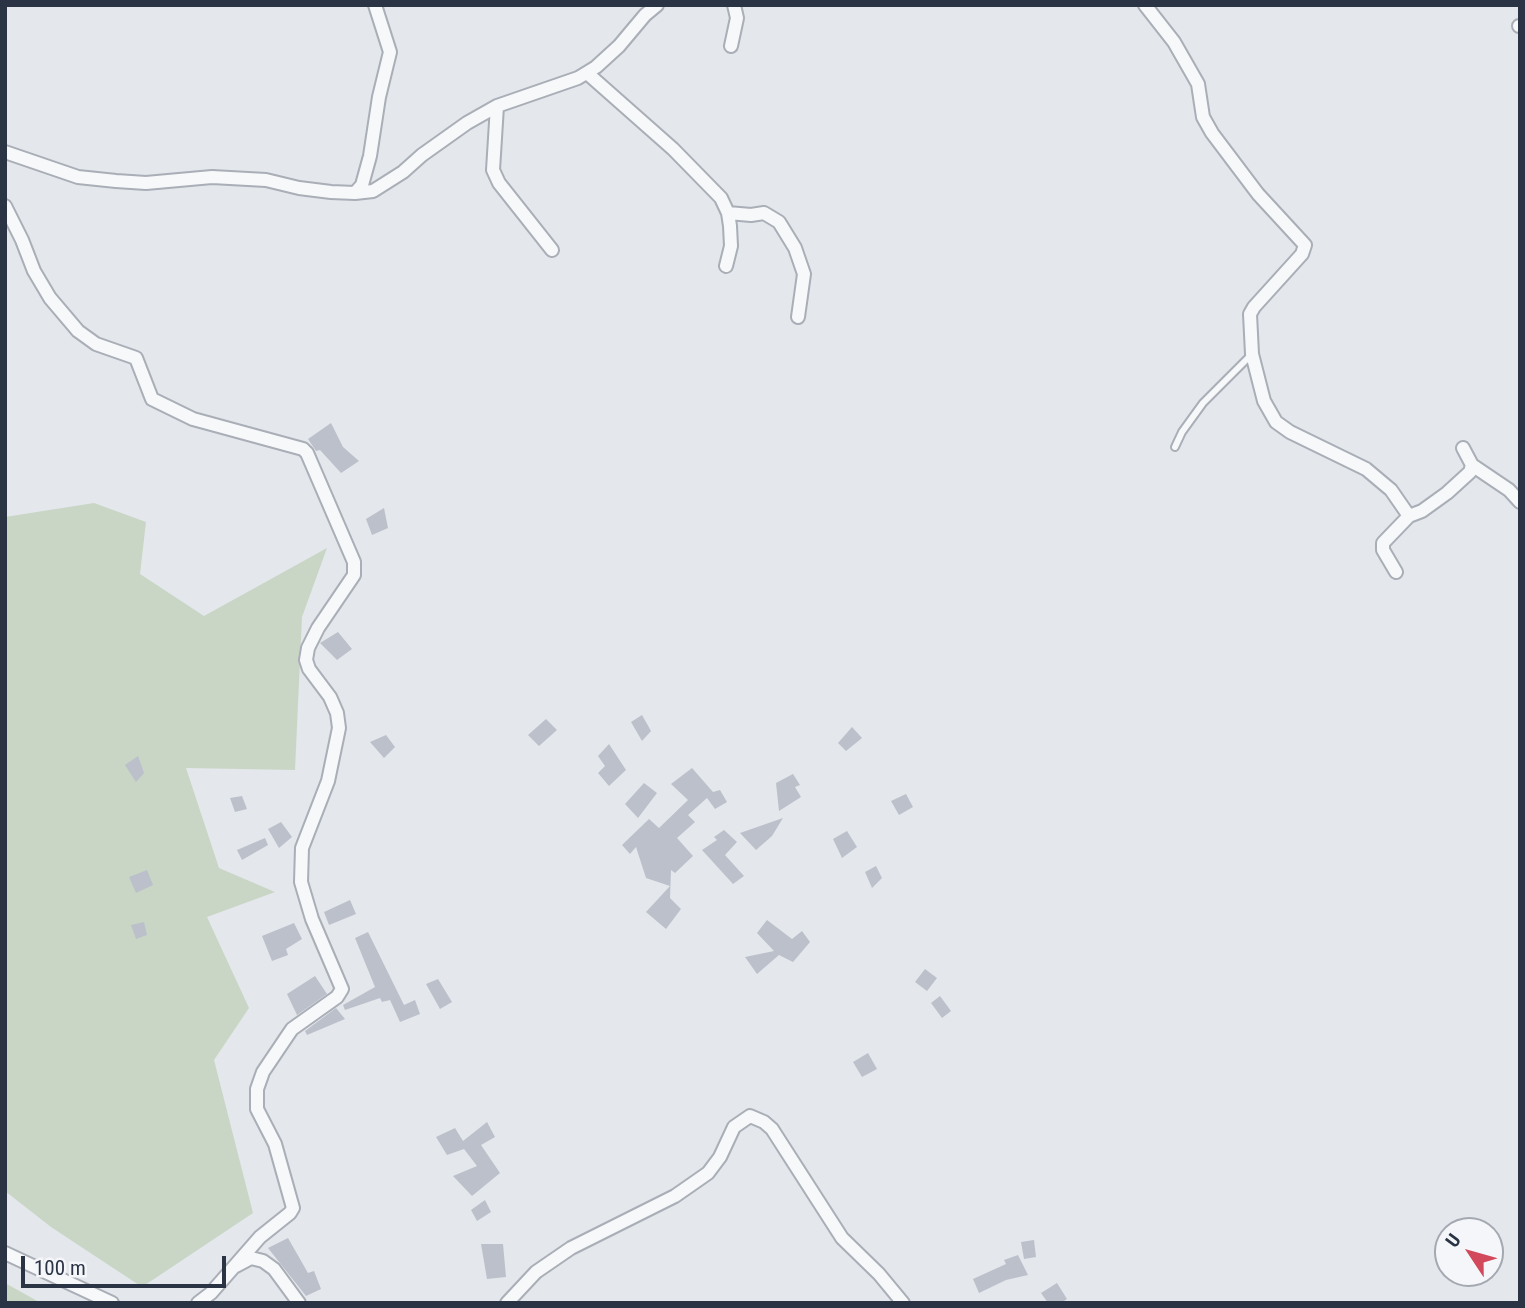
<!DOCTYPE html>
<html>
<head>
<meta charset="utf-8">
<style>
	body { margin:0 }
	#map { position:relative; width:1525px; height:1308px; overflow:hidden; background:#e4e7ec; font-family:"Roboto Condensed",sans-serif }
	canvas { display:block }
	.frame { position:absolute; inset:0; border:7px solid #2b3445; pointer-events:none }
	.north { position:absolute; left:1434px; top:1217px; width:70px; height:70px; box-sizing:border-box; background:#f4f6f9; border:2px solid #a4a8b1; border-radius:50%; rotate:306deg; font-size:19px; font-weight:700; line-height:28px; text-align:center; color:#2b3445 }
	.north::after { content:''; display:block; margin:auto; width:24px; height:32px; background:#d1495b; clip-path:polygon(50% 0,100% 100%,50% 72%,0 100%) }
	.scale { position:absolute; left:21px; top:1256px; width:205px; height:32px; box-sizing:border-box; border:4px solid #2b3445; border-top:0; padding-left:9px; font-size:21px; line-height:24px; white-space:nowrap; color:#2b3445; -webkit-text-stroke:5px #f4f6f9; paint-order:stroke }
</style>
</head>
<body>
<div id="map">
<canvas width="1525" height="1308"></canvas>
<div class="frame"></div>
<div class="north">U</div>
<div class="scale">100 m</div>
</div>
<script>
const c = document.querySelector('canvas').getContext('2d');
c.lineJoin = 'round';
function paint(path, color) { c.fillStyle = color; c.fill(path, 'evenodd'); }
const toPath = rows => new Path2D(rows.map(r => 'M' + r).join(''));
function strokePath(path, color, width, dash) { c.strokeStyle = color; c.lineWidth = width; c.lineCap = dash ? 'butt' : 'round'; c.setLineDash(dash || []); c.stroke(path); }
const green = toPath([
	[94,503,146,522,140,574,204,616,327,548,302,617,295,770,186,768,219,868,275,892,207,917,249,1008,214,1060,253,1213,142,1287,51,1227,5,1191,5,517],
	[5,1283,41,1303,5,1303]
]);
const building = toPath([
	[331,423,343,447,359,461,341,473,320,450,316,451,308,439],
	[384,508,388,528,372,535,366,519],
	[338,632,352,649,337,660,320,643],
	[642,715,651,731,642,741,631,722],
	[546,719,557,730,539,746,528,735],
	[852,727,862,738,846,751,838,743],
	[386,735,395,747,384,758,370,742],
	[609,744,626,770,609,786,598,773,605,766,598,756],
	[138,756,144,773,136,782,125,765],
	[692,768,713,792,720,790,727,802,715,809,707,798,688,815,695,822,677,838,693,856,675,873,671,870,670,898,681,909,666,929,646,912,670,886,646,878,636,847,630,854,622,845,649,819,659,828,688,800,671,784],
	[793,774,800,785,795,787,801,797,779,811,776,783],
	[644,783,657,793,638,818,625,804],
	[906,794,913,807,899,815,891,801],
	[242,796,247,809,235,812,230,798],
	[783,818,772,836,756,850,740,833],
	[281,822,292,837,279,848,268,829],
	[724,830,737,842,725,855,744,876,733,884,702,850,717,840,714,837],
	[847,831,857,847,842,858,833,839],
	[265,838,268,845,242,860,237,850],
	[876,866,882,878,872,888,865,872],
	[147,870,153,885,136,893,129,877],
	[350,900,356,914,329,925,324,912],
	[767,920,792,939,802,931,810,942,793,962,779,955,757,974,745,957,774,951,757,933],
	[144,922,147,935,136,939,131,925],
	[294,923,302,939,286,949,288,955,272,961,262,936],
	[368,932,404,1005,415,1000,420,1014,400,1022,390,1000,382,1002,380,998,345,1010,343,1005,375,987,355,938],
	[925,969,937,978,927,991,915,982],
	[315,976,327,994,297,1015,287,994],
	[438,979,452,1002,440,1009,426,984],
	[940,996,951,1011,942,1018,931,1003],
	[336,1008,345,1019,307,1035,305,1031],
	[868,1053,877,1069,862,1077,853,1062],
	[487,1122,495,1137,481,1145,500,1173,472,1196,453,1176,477,1166,464,1149,447,1155,436,1137,455,1128,463,1141],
	[485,1200,491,1212,477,1221,471,1210],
	[288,1238,308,1273,314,1271,321,1289,306,1296,268,1248],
	[1034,1240,1036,1257,1024,1259,1021,1242],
	[481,1244,503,1244,506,1277,487,1279],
	[1018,1255,1028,1275,1006,1280,979,1293,973,1279,1006,1264,1004,1260],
	[1057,1283,1067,1299,1061,1303,1048,1303,1041,1293]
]);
const lane = toPath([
	[1175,447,1182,432,1203,403,1251,355]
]);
const street = toPath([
	[1145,5,1174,42,1198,84,1203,117,1212,133,1258,194,1305,245,1302,254,1254,307,1250,314,1252,354,1264,401,1276,422,1290,432,1366,469,1391,490,1409,516,1383,543,1383,550,1396,572],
	[1519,26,1520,26],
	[731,46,737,18,734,5],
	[587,73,673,149,721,198,728,213,730,226,731,246,726,266],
	[497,106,493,170,499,183,552,250],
	[5,152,78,177,116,181,146,183,212,177,266,180,299,188,331,192,355,193,373,191,403,172,422,155,467,123,497,106,578,78,596,67,619,46,645,15,657,5],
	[355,193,362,185,370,156,379,97,390,52,375,5],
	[5,206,22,240,34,271,50,298,78,331,96,344,136,358,152,399,193,419,303,449,307,453,354,562,354,575,318,628,308,648,306,660,309,669,330,697,337,713,339,728,328,781,302,848,301,882,312,919,342,989,337,997,292,1029,263,1072,257,1089,257,1109,275,1144,293,1208,290,1213,260,1237,211,1293,198,1303],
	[728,213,751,215,764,213,779,222,795,248,804,274,798,317],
	[1472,465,1509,490,1520,502],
	[1409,516,1422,511,1447,493,1470,472,1472,465,1463,448],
	[5,1253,112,1303],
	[236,1266,251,1258,263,1261,274,1269,299,1303],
	[507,1303,536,1272,571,1248,675,1196,708,1173,720,1157,734,1127,750,1116,764,1122,772,1129,842,1238,879,1274,903,1303]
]);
paint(green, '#c9d6c5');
paint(building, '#bbc0ca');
strokePath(lane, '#a9aeb7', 10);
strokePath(street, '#a9aeb7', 16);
strokePath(lane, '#f7f8fa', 6);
strokePath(street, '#f7f8fa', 12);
</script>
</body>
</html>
